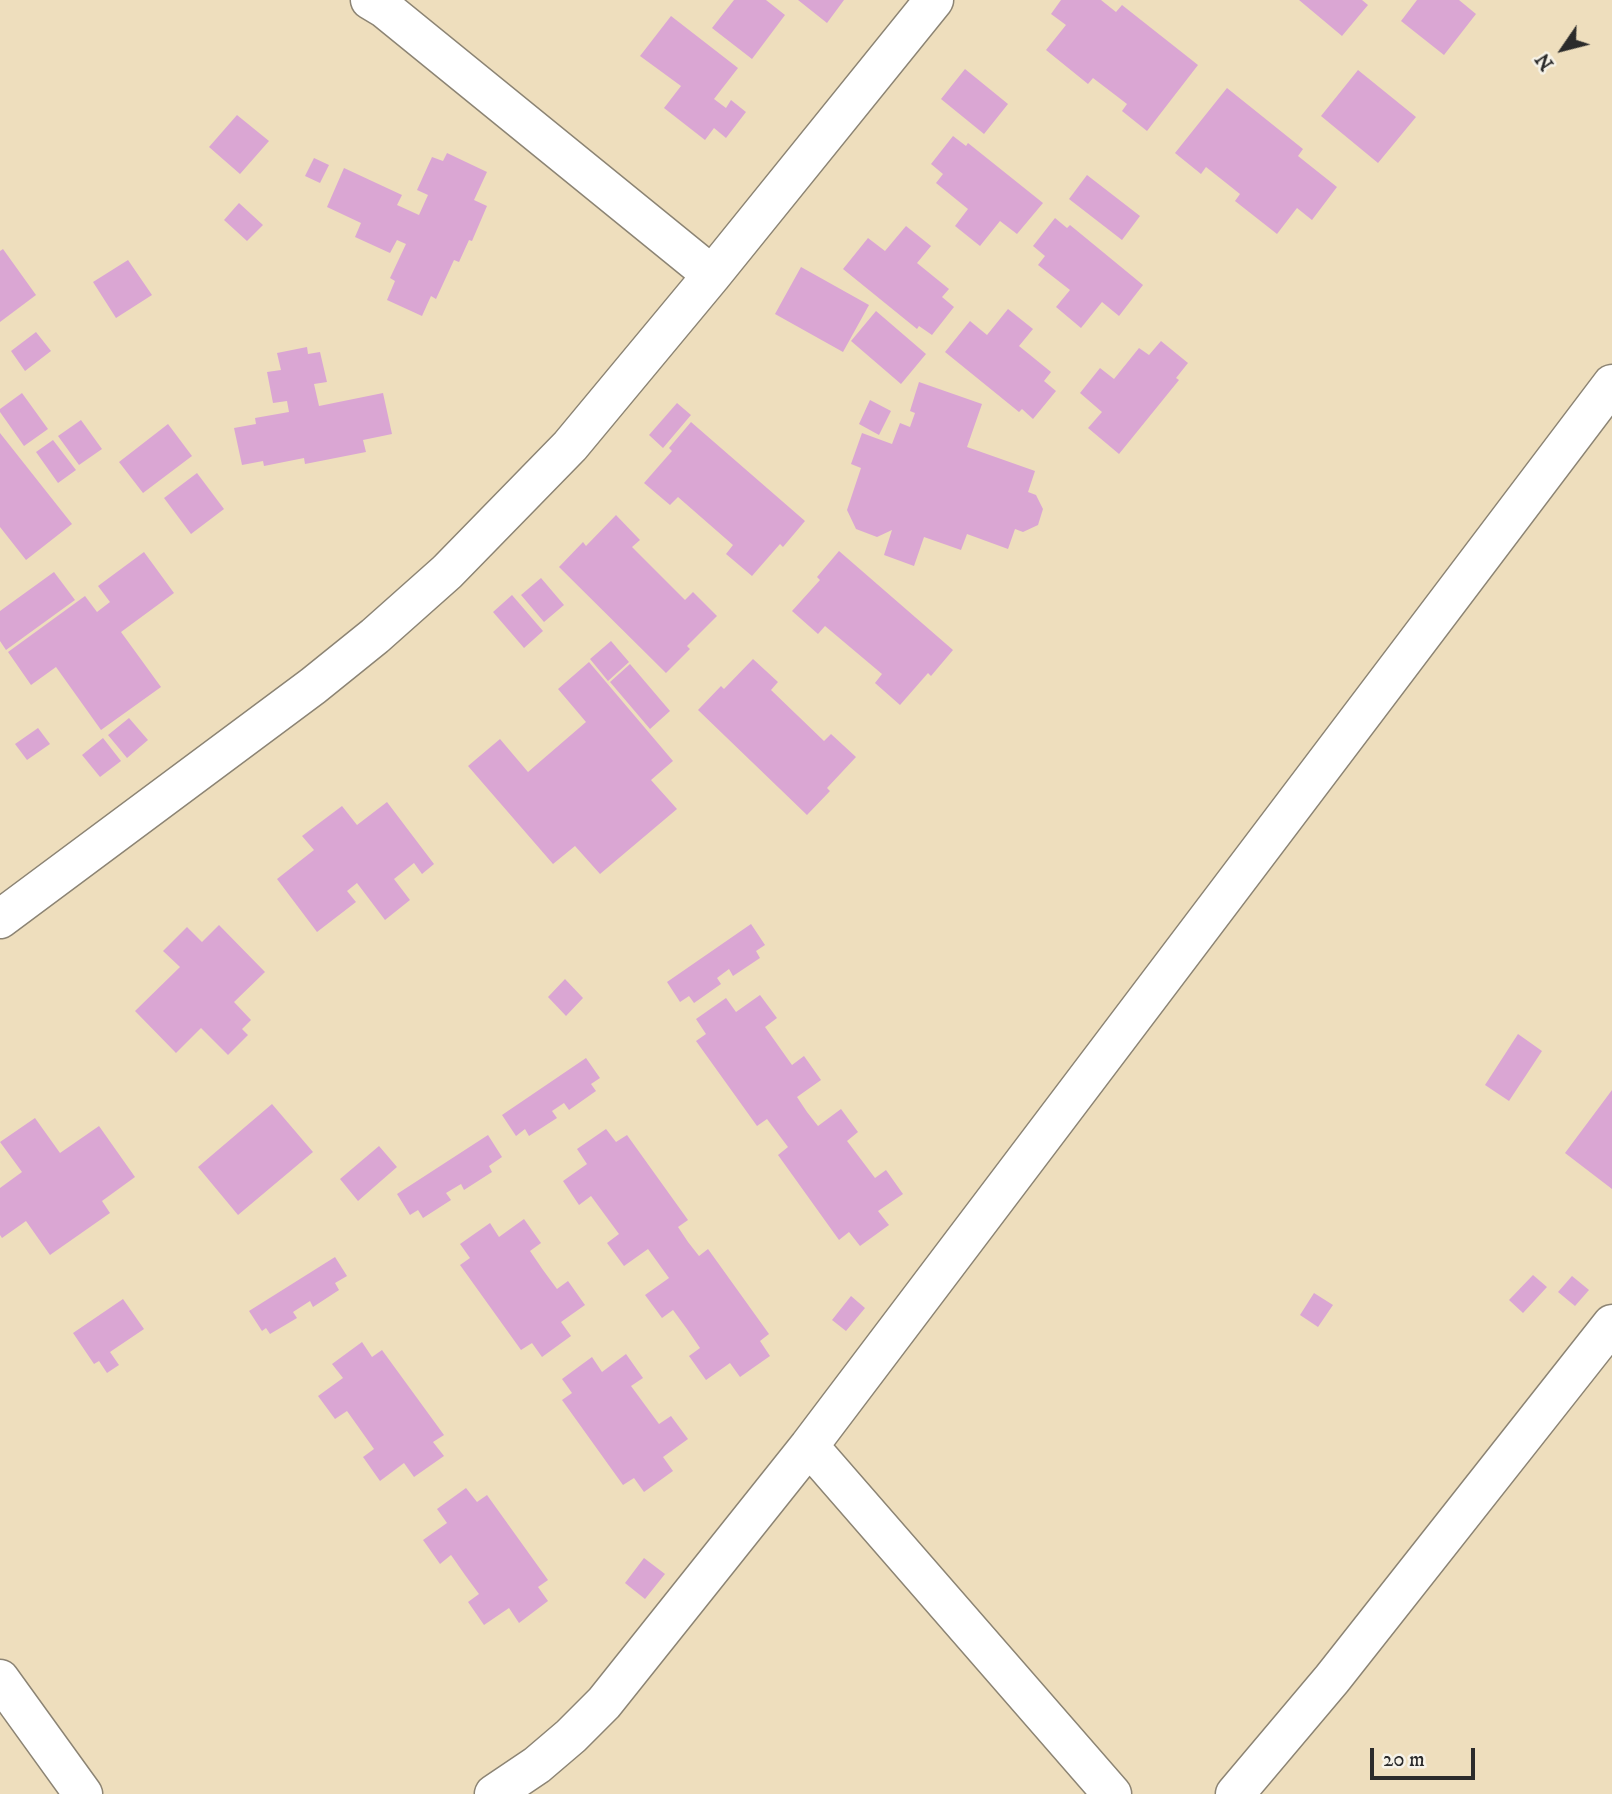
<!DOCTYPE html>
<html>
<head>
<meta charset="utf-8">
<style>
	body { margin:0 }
	#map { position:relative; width:1612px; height:1794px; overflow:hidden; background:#eedebd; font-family:"IM FELL DW Pica",serif }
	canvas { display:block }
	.north { position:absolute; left:1528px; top:14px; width:70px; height:70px; -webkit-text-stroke:5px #f7f3e8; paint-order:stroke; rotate:235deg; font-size:19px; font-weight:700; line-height:28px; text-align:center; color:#2b2b2b }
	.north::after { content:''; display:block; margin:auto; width:24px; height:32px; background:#2b2b2b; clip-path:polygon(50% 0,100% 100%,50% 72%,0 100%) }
	.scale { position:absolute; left:1370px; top:1748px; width:105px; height:32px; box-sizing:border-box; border:4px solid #2b2b2b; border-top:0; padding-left:9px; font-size:21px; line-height:24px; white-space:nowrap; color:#2b2b2b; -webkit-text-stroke:5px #f7f3e8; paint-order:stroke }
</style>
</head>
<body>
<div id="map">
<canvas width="1612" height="1794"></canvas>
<div class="north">N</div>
<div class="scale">20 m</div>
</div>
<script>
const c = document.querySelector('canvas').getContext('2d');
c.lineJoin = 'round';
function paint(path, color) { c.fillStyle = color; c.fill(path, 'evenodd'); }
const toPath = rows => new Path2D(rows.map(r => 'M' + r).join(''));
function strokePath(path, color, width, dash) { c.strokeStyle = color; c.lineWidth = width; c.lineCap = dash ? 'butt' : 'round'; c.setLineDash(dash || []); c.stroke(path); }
const building = toPath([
	[734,0,766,0,785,15,752,59,712,28],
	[798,0,844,0,827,23],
	[1061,0,1101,0,1116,12,1122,5,1198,65,1147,131,1122,111,1127,104,1093,78,1088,84,1046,50,1066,25,1051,14],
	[1299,0,1362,0,1368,5,1342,36],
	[1417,0,1459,0,1476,14,1444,55,1401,21],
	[671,16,738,68,714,99,726,108,731,100,746,112,726,138,714,128,705,140,664,108,681,86,640,56],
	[965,69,1008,104,984,134,941,99],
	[1358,70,1416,117,1378,163,1321,116],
	[1227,88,1303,149,1298,156,1337,187,1312,220,1297,208,1277,234,1235,201,1240,194,1206,167,1201,174,1175,153],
	[237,115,269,141,240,174,209,147],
	[953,136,966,146,968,143,1043,203,1017,234,1000,221,980,246,955,226,968,209,936,183,943,174,931,164],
	[447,153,487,172,474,200,487,206,472,241,469,240,459,262,454,260,436,299,431,296,422,316,387,300,395,281,390,278,406,244,397,240,390,253,355,237,361,223,327,207,344,168,402,195,397,205,419,215,428,195,417,190,432,157,443,161],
	[314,158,329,165,320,183,305,176],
	[1087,175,1140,216,1122,240,1069,199],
	[239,203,263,225,247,241,224,220],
	[1055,218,1067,228,1070,225,1143,285,1119,316,1102,302,1081,328,1056,307,1070,290,1038,265,1045,256,1033,246],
	[906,226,931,246,917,263,949,289,942,297,954,307,932,335,919,326,917,329,843,269,868,238,885,251],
	[3,249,36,295,0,322,0,251],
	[128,260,152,295,116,318,93,282],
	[801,267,869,305,843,352,775,314],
	[1008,309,1033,329,1019,346,1051,372,1044,381,1056,391,1033,419,1022,409,1019,412,945,352,970,321,987,335],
	[876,311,926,354,901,384,851,341],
	[36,332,51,351,25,371,11,351],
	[1161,341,1188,363,1176,378,1179,380,1119,454,1088,428,1102,412,1080,393,1100,368,1114,379,1139,348,1149,355],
	[307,347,308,354,320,352,327,382,314,384,319,406,383,393,392,434,363,440,366,452,305,464,304,458,264,466,263,461,242,465,234,428,256,424,255,418,289,412,287,401,273,403,267,372,281,370,277,353],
	[919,382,982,404,967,447,1035,471,1028,492,1036,495,1043,509,1038,525,1023,532,1015,529,1008,549,967,534,961,550,924,537,914,566,884,555,892,530,877,537,856,529,847,510,861,468,851,464,862,433,892,444,900,423,910,427,915,413,910,411],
	[22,393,48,429,24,446,0,412,0,409],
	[870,400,891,411,879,435,859,424],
	[677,403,691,415,663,448,649,435],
	[81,420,102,449,79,465,58,436],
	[691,422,805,521,783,547,780,544,752,576,726,554,733,545,678,497,670,505,644,483,672,451,669,448],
	[168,424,192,456,143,493,119,462],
	[0,433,72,524,26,560,0,527],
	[53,440,76,470,58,483,36,452],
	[197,473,224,509,191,534,164,498],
	[616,515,640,540,632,547,685,600,693,592,717,616,687,646,690,649,666,673,559,567,583,542,586,546],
	[839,551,953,650,931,676,928,673,900,705,875,683,882,674,825,626,818,634,792,611,820,580,817,577],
	[144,552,174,593,121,632,161,687,101,730,56,667,31,685,8,652,85,596,97,612,110,602,98,586],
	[54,572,75,600,6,650,0,641,0,611],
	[541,578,564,605,544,622,521,595],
	[512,595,543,631,524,648,493,612],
	[611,641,629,662,608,681,590,659],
	[753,659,778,682,771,690,824,741,831,734,856,757,827,788,830,791,807,815,698,710,721,686,724,689],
	[589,662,673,761,651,780,677,809,600,874,575,846,553,864,468,766,500,739,528,772,586,722,558,689],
	[630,664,670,711,650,729,610,682],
	[129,718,148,740,127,758,108,735],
	[38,728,50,744,27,760,15,744],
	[103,738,121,761,100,777,82,755],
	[387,802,434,864,422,874,414,863,394,879,410,900,385,920,357,883,347,891,356,902,317,932,277,879,314,850,302,836,342,806,357,825],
	[751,924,765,945,756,951,760,958,733,976,729,969,717,978,721,984,694,1003,689,996,680,1002,667,982],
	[219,925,265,972,234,1002,251,1020,242,1029,248,1035,228,1055,201,1028,176,1053,135,1011,180,967,163,951,187,927,202,942],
	[565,979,583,998,566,1016,548,997],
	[760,995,777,1018,765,1027,792,1065,804,1056,821,1080,797,1097,807,1112,818,1126,841,1109,858,1132,847,1141,875,1178,886,1170,903,1194,878,1211,889,1225,860,1246,849,1232,839,1240,778,1155,788,1147,767,1119,757,1126,696,1041,706,1034,696,1019,726,998,736,1012],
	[1518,1034,1542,1051,1509,1101,1485,1085],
	[586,1058,600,1078,591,1084,596,1091,569,1110,564,1103,552,1111,557,1118,529,1136,525,1129,516,1136,502,1115],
	[1612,1090,1612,1189,1565,1153],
	[272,1104,313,1152,238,1215,198,1167],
	[35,1118,60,1153,99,1126,135,1177,102,1201,110,1213,50,1255,26,1221,2,1238,0,1235,0,1188,22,1172,0,1142],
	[606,1129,616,1142,627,1135,688,1220,678,1227,688,1242,699,1256,708,1249,769,1334,760,1341,770,1356,740,1377,730,1363,706,1380,689,1356,700,1348,687,1329,673,1310,662,1318,645,1295,669,1278,648,1249,624,1266,607,1243,619,1234,591,1196,579,1205,563,1181,587,1164,577,1149],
	[488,1135,502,1157,489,1166,492,1172,464,1190,461,1184,446,1193,451,1200,423,1218,418,1210,410,1215,397,1194],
	[379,1146,397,1167,358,1201,340,1179],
	[524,1219,541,1243,530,1251,543,1270,557,1289,568,1281,585,1305,561,1322,571,1336,542,1357,532,1343,521,1350,460,1265,470,1258,460,1244,490,1223,499,1237],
	[335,1257,347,1276,335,1283,339,1290,313,1307,310,1301,293,1312,297,1318,270,1334,266,1328,262,1331,249,1311],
	[1533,1275,1547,1287,1523,1313,1509,1300],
	[1572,1276,1589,1290,1575,1306,1558,1292],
	[1314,1293,1333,1305,1318,1327,1300,1315],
	[851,1296,865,1308,846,1331,832,1320],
	[123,1299,144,1329,110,1352,119,1365,107,1373,99,1361,94,1364,73,1333],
	[362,1342,372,1357,382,1350,444,1435,433,1442,444,1456,414,1477,404,1463,380,1481,363,1457,374,1449,347,1411,335,1419,318,1396,343,1378,332,1364],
	[626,1354,643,1378,631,1386,659,1424,671,1416,688,1439,663,1457,673,1471,644,1492,634,1478,623,1485,562,1400,572,1393,562,1379,592,1357,602,1372],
	[466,1488,477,1502,487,1495,548,1580,538,1587,548,1601,519,1623,509,1608,484,1625,468,1602,479,1594,465,1575,451,1555,440,1564,423,1540,447,1523,437,1509],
	[644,1558,665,1574,645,1599,625,1583]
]);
const minor = toPath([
	[370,0,385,9,712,275],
	[0,919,313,686,375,636,447,572,570,446,712,275,934,0],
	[809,1446,1112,1794],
	[0,1679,83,1794],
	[494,1794,537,1765,571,1736,604,1703,809,1446,1612,384],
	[1235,1794,1332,1679,1612,1324]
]);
paint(building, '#daa6d3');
strokePath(minor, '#8c8474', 41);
strokePath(minor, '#fff', 38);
</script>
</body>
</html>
